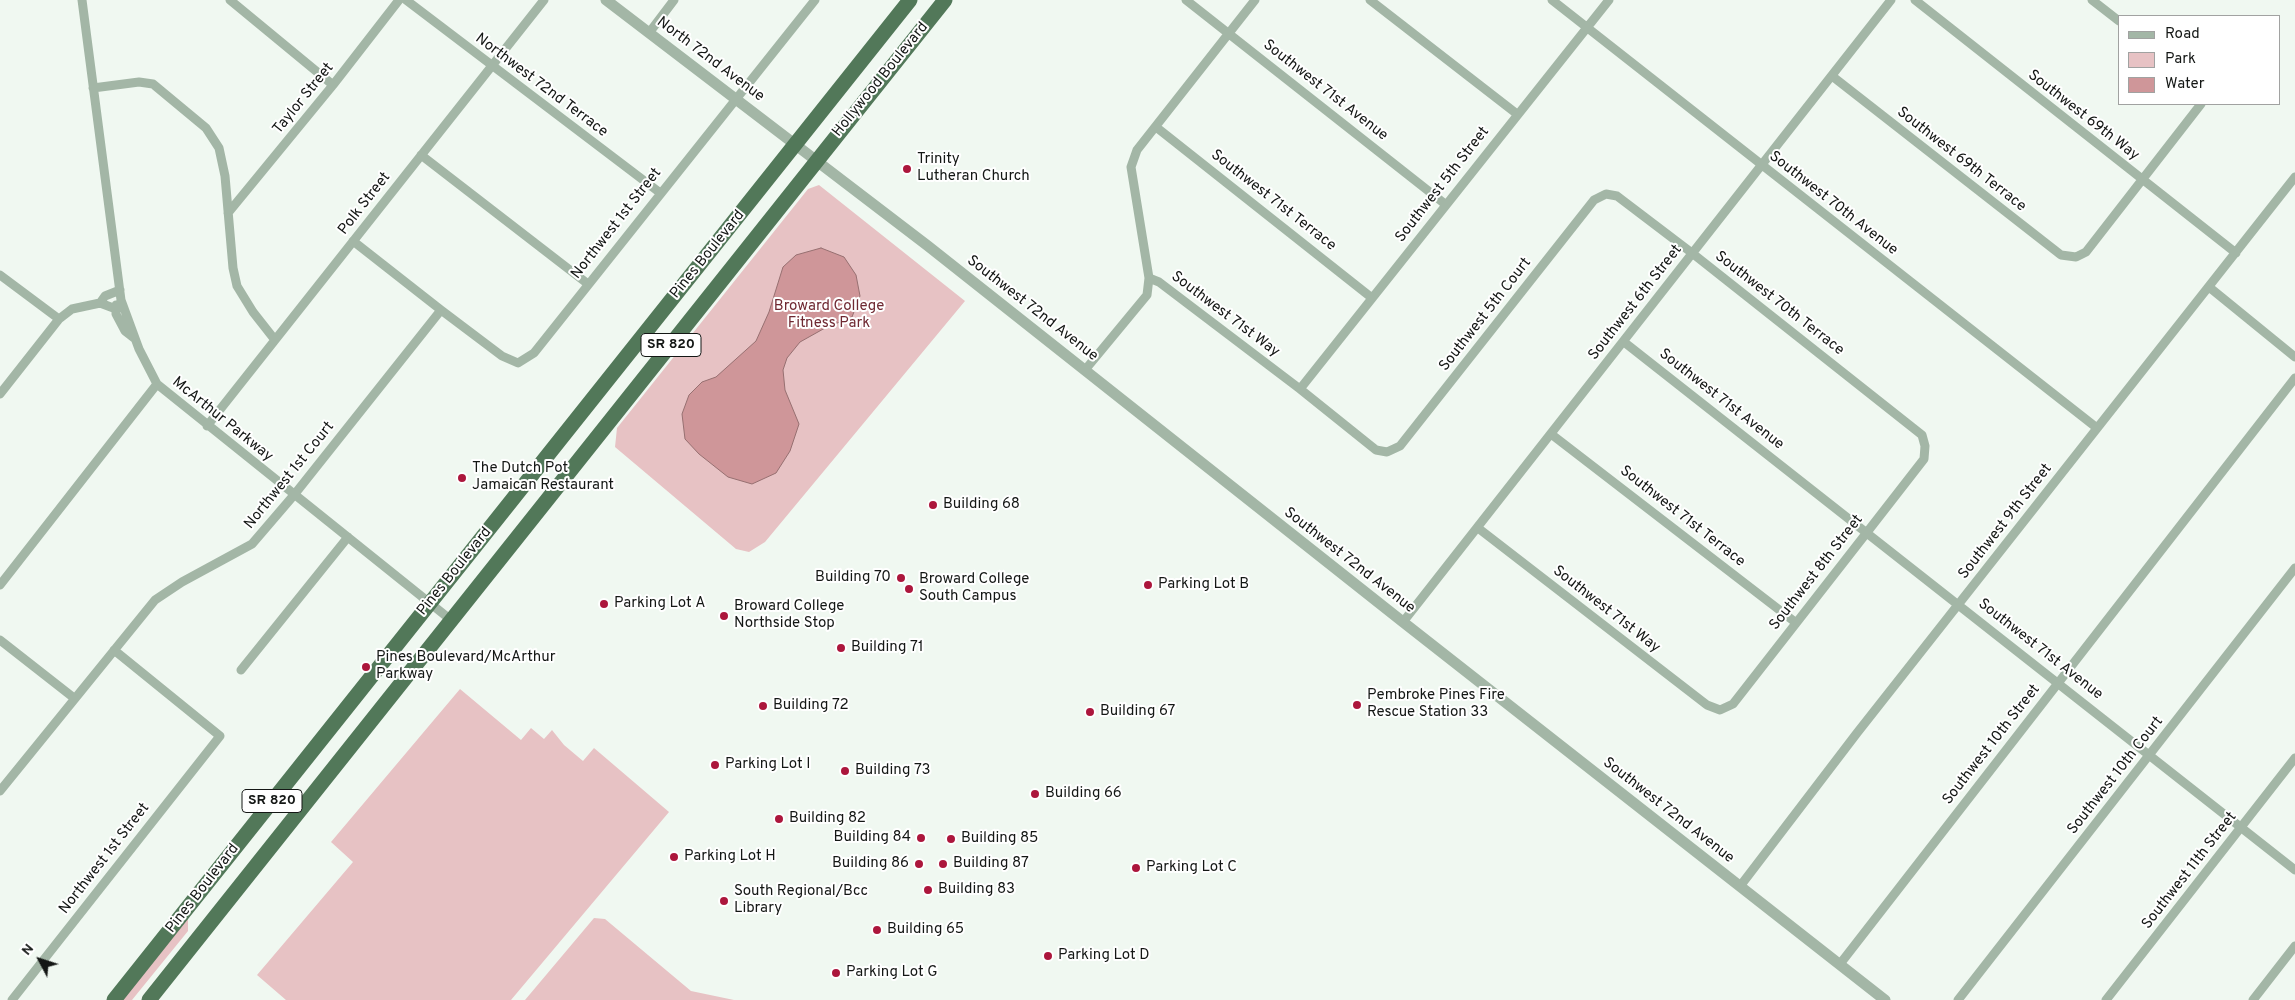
<!DOCTYPE html>
<html>
<head>
<meta charset="utf-8">
<style>
	body { margin:0 }
	#map { position:relative; width:2295px; height:1000px; overflow:hidden; background:#f0f8f1; font-family:Overpass,sans-serif }
	canvas { display:block }
	.legend { position:absolute; left:2118px; top:15px; width:162px; height:90px; box-sizing:border-box; background:#fff; border:1px solid #a1a2a1; margin:0; padding:6px 9px; list-style:none; font-size:15px; color:#141715 }
	.legend li { display:flex; align-items:center; gap:10px; height:25px }
	.legend b { width:25px; border:1px solid #a1a2a1 }
	.north { position:absolute; left:15px; top:935px; width:50px; height:50px; -webkit-text-stroke:4px #fff; paint-order:stroke; rotate:310deg; font-size:14px; font-weight:700; line-height:20px; text-align:center; color:#141715 }
	.north::after { content:''; display:block; margin:auto; width:18px; height:22px; background:#141715; clip-path:polygon(50% 0,100% 100%,50% 72%,0 100%) }
</style>
</head>
<body>
<div id="map">
<canvas width="2295" height="1000"></canvas>
<ul class="legend">
<li><b style="height:6px;background:#a3b6a6"></b>Road</li>
<li><b style="height:14px;background:#e7c2c4"></b>Park</li>
<li><b style="height:14px;background:#cf9699"></b>Water</li>
</ul>
<div class="north">N</div>
</div>
<script>
const c = document.querySelector('canvas').getContext('2d');
c.lineJoin = 'round';
function paint(path, color) { c.fillStyle = color; c.fill(path, 'evenodd'); }
const toPath = rows => new Path2D(rows.map(r => 'M' + r).join(''));
function strokePath(path, color, width, dash) { c.strokeStyle = color; c.lineWidth = width; c.lineCap = dash ? 'butt' : 'round'; c.setLineDash(dash || []); c.stroke(path); }
function write(font, color, halo, rows, align = 'center') {
  c.font = font + ' Overpass,sans-serif'; c.lineWidth = 4; c.setLineDash([]); c.textBaseline = 'middle'; c.strokeStyle = halo; c.fillStyle = color; for (const [text, x, y, turn = 0] of rows) {
    c.save(); c.translate(x, y); c.rotate((+turn || 0) * Math.PI / 180); c.textAlign = isNaN(turn) ? turn : align; if (halo) c.strokeText(text, 0, 0); c.fillText(text, 0, 0); c.restore();
  }
}
const green = toPath([
	[819,185,965,301,765,542,749,552,736,549,615,447,617,428,808,189],
	[460,689,521,740,531,728,544,739,552,730,564,745,583,761,594,748,669,812,511,1000,286,1000,257,975,353,862,331,842],
	[188,918,188,931,132,1000,122,1000],
	[594,918,605,919,691,991,734,1000,525,1000]
]);
const water = toPath([
	[821,248,844,257,856,275,860,296,852,317,825,328,800,342,787,358,783,370,785,390,799,424,790,451,776,473,752,484,728,477,699,454,685,439,682,414,689,395,702,382,716,377,756,341,769,312,783,267,796,255,821,248]
]);
const minor = toPath([
	[82,0,121,300,139,349,157,384,451,620],
	[230,0,333,85],
	[406,0,659,192],
	[1186,0,1445,204],
	[1255,0,1137,150,1131,167,1149,278,1159,282,1300,389,1376,450,1387,452,1400,446,1594,200,1606,194,1617,196,1692,253,1922,435,1925,446,1924,459,1868,531,1733,704,1720,710,1707,705,1478,528],
	[1370,0,1517,114],
	[1552,0,2097,428],
	[1915,0,2236,253],
	[2092,0,2119,21],
	[649,33,674,0],
	[1832,76,2061,255,2076,257,2086,252,2201,104],
	[93,88,139,82,153,84,206,128,219,148,225,176,233,268,237,286,253,312,275,340],
	[1156,127,1372,298],
	[421,155,588,284],
	[228,213,333,85,399,0],
	[353,241,441,310,502,356,518,363,534,353,815,0],
	[0,275,59,319,72,309,100,303,116,309],
	[2209,287,2295,357],
	[100,303,105,296,120,290],
	[116,305,116,314,125,331,134,338],
	[1624,342,2295,870],
	[1085,370,1147,295,1149,278],
	[1300,389,1609,0],
	[0,394,59,319],
	[207,426,544,0],
	[1551,434,1795,622],
	[0,585,157,384],
	[1403,622,1891,0],
	[0,640,74,698],
	[241,670,348,537],
	[0,791,155,600,182,582,252,544,294,495,441,310],
	[1741,885,1857,733,2295,177],
	[1840,964,2295,378],
	[12,1000,220,736,114,650],
	[1958,1000,2295,568],
	[2106,1000,2295,758],
	[2253,1000,2295,946]
]);
const tertiary = toPath([
	[606,0,928,246,1403,622,1885,1000]
]);
const trunk = toPath([
	[114,1000,910,0],
	[149,1000,945,0]
]);
const markers = [
	[907,169,5,"#ac163c"],
	[462,478,5,"#ac163c"],
	[933,505,5,"#ac163c"],
	[901,578,5,"#ac163c"],
	[1148,585,5,"#ac163c"],
	[909,589,5,"#ac163c"],
	[604,604,5,"#ac163c"],
	[724,616,5,"#ac163c"],
	[841,648,5,"#ac163c"],
	[366,667,5,"#ac163c"],
	[1357,705,5,"#ac163c"],
	[763,706,5,"#ac163c"],
	[1090,712,5,"#ac163c"],
	[715,765,5,"#ac163c"],
	[845,771,5,"#ac163c"],
	[1035,794,5,"#ac163c"],
	[779,819,5,"#ac163c"],
	[921,838,5,"#ac163c"],
	[951,839,5,"#ac163c"],
	[674,857,5,"#ac163c"],
	[919,864,5,"#ac163c"],
	[943,864,5,"#ac163c"],
	[1136,868,5,"#ac163c"],
	[928,890,5,"#ac163c"],
	[724,901,5,"#ac163c"],
	[877,930,5,"#ac163c"],
	[1048,956,5,"#ac163c"],
	[836,973,5,"#ac163c"]
];
const shields = [
	[671,345,60],
	[272,801,60]
];
const shieldNames = [
	["SR 820",671,345],
	["SR 820",272,801]
];
const streetNames = [
	["North 72nd Avenue",710,60,37],
	["Hollywood Boulevard",881,80,-51],
	["Northwest 72nd Terrace",541,86,37],
	["Southwest 71st Avenue",1325,91,38],
	["Taylor Street",304,99,-51],
	["Southwest 69th Way",2083,116,38],
	["Southwest 69th Terrace",1961,160,38],
	["Southwest 5th Street",1443,185,-52],
	["Southwest 71st Terrace",1273,201,38],
	["Polk Street",365,204,-52],
	["Southwest 70th Avenue",1833,204,38],
	["Northwest 1st Street",617,224,-52],
	["Pines Boulevard",708,255,-51],
	["Southwest 6th Street",1636,303,-52],
	["Southwest 70th Terrace",1779,304,38],
	["Southwest 72nd Avenue",1032,309,38],
	["Southwest 71st Way",1225,315,37],
	["Southwest 5th Court",1486,315,-52],
	["Southwest 71st Avenue",1721,400,38],
	["McArthur Parkway",222,420,39],
	["Northwest 1st Court",290,476,-51],
	["Southwest 71st Terrace",1682,517,38],
	["Southwest 9th Street",2006,522,-52],
	["Southwest 72nd Avenue",1349,561,38],
	["Pines Boulevard",455,572,-51],
	["Southwest 8th Street",1817,573,-52],
	["Southwest 71st Way",1606,610,38],
	["Southwest 71st Avenue",2040,650,38],
	["Southwest 10th Street",1992,745,-52],
	["Southwest 10th Court",2116,776,-52],
	["Southwest 72nd Avenue",1668,811,38],
	["Northwest 1st Street",105,859,-52],
	["Southwest 11th Street",2190,871,-52],
	["Pines Boulevard",203,889,-52]
];
const poiNames = [
	["Trinity",917,160],
	["Lutheran Church",917,177],
	["The Dutch Pot",472,469],
	["Jamaican Restaurant",472,486],
	["Building 68",943,505],
	["Building 70",891,578,"right"],
	["Broward College",919,580],
	["South Campus",919,597],
	["Parking Lot B",1158,585],
	["Parking Lot A",614,604],
	["Broward College",734,607],
	["Northside Stop",734,624],
	["Building 71",851,648],
	["Pines Boulevard/McArthur",376,658],
	["Parkway",376,675],
	["Pembroke Pines Fire",1367,696],
	["Rescue Station 33",1367,713],
	["Building 72",773,706],
	["Building 67",1100,712],
	["Parking Lot I",725,765],
	["Building 73",855,771],
	["Building 66",1045,794],
	["Building 82",789,819],
	["Building 84",911,838,"right"],
	["Building 85",961,839],
	["Parking Lot H",684,857],
	["Building 86",909,864,"right"],
	["Building 87",953,864],
	["Parking Lot C",1146,868],
	["Building 83",938,890],
	["South Regional/Bcc",734,892],
	["Library",734,909],
	["Building 65",887,930],
	["Parking Lot D",1058,956],
	["Parking Lot G",846,973]
];
const parkNames = [
	["Broward College",829,307],
	["Fitness Park",829,324]
];
paint(green, '#e7c2c4');
paint(water, '#cf9699');
strokePath(water, '#977071', 1);
strokePath(minor, '#a3b6a6', 9);
strokePath(tertiary, '#a3b6a6', 11);
strokePath(trunk, '#527859', 15);
for (const [x, y, r, color] of markers) { const dot = new Path2D(); dot.arc(x, y, r, 0, 2 * Math.PI); c.fillStyle = color; c.fill(dot); strokePath(dot, '#fff', 2); }
for (const [x, y, w] of shields) { const box = new Path2D(); box.roundRect(x - w / 2, y - 11.5, w, 23, 4); c.fillStyle = '#fff'; c.fill(box); strokePath(box, '#141715', 1); }
write('bold 14px', '#141715', null, shieldNames);
write('15px', '#141715', '#fff', streetNames);
write('15px', '#141715', '#fff', poiNames, 'left');
write('15px', '#6f2932', '#fff', parkNames);
</script>
</body>
</html>
